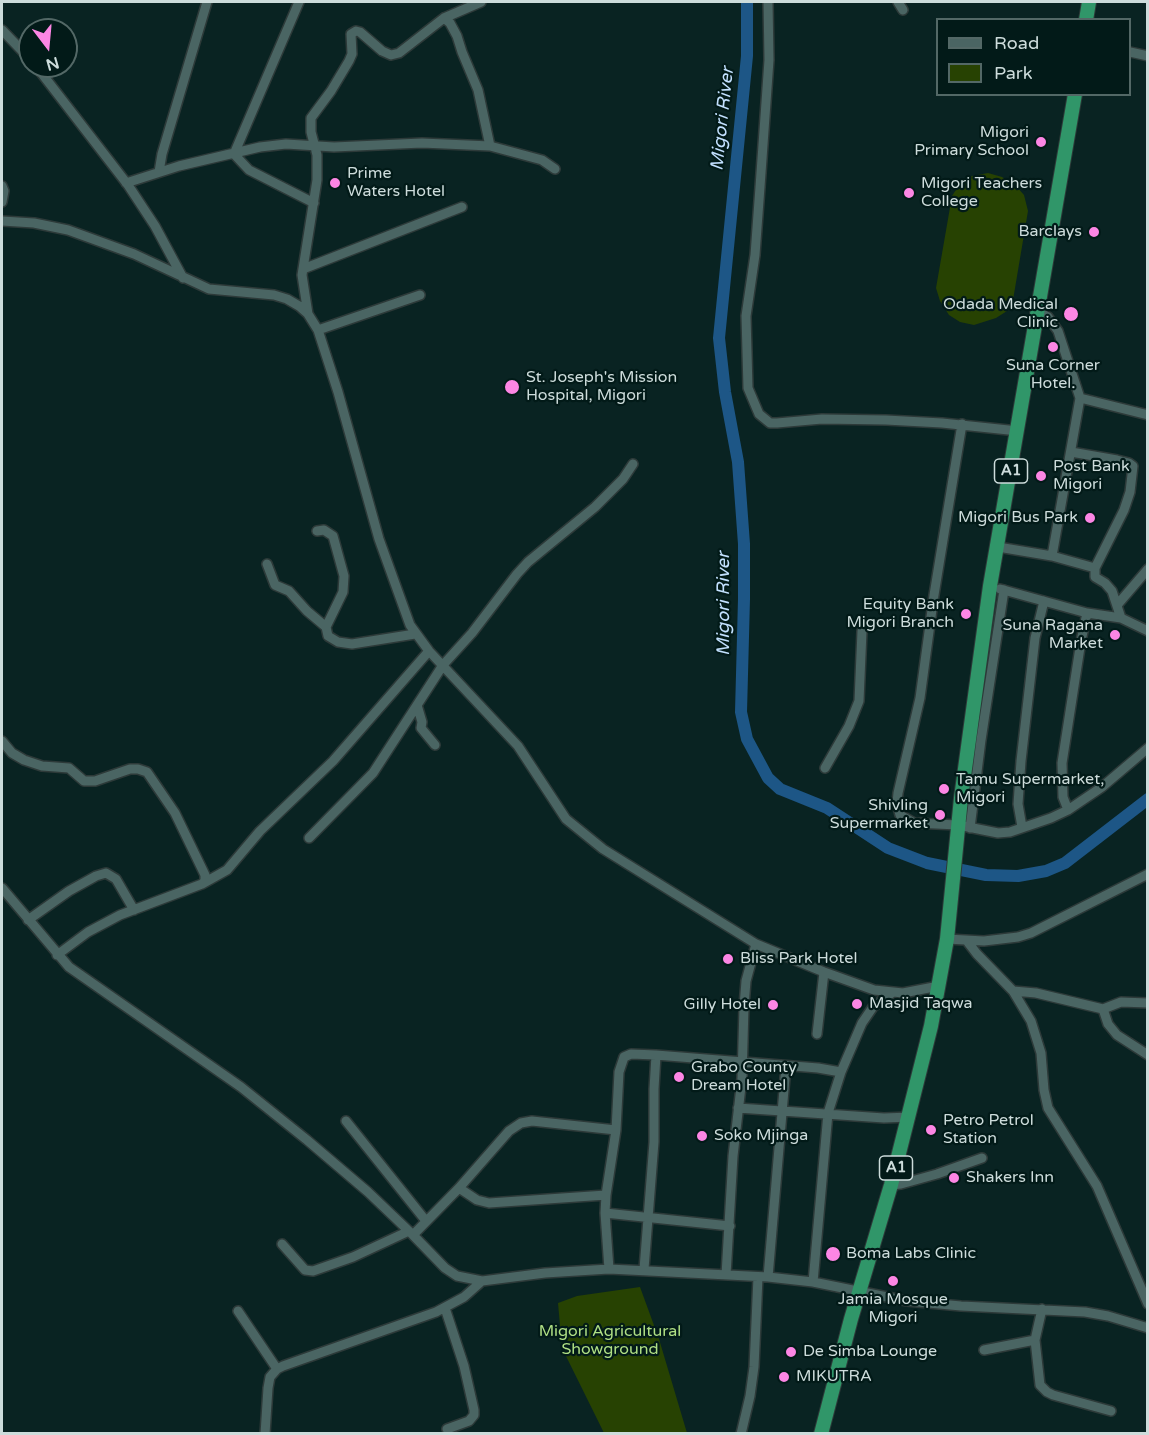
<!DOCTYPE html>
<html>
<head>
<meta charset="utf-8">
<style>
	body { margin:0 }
	#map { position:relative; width:1149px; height:1435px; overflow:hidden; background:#092322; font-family:"Varela Round",sans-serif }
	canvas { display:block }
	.frame { position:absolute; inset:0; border:3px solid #cddcdb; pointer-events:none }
	.legend { position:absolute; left:936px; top:18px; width:195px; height:78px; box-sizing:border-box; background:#021a18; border:2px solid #536866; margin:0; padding:8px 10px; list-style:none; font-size:18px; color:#cddcdb }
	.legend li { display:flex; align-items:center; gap:12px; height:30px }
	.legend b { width:30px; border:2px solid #536866 }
	.north { position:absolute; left:18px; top:18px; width:60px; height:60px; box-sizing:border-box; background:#021a18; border:2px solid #536866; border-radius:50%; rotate:164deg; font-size:16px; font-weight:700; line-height:24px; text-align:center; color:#cddcdb }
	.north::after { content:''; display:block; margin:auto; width:21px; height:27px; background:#fc86e4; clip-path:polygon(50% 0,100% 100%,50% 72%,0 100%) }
</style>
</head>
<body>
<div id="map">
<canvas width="1149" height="1435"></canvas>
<div class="frame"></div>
<ul class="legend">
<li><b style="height:8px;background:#4a6563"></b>Road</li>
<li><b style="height:16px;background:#274202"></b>Park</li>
</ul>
<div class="north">N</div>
</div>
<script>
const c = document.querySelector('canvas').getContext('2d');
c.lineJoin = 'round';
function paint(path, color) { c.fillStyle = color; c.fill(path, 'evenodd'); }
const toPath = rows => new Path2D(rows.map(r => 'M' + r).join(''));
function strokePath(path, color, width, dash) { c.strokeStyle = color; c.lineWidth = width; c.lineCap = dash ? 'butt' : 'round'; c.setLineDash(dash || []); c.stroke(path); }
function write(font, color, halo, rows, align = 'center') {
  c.font = font + ' "Varela Round",sans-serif'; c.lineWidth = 4.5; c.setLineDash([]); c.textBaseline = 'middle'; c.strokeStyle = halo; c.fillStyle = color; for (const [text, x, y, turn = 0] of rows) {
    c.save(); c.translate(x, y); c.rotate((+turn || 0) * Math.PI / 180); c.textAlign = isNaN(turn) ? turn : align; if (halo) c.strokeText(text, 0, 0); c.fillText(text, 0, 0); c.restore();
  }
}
const green = toPath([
	[988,173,1002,177,1016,186,1024,195,1028,211,1013,300,1007,311,996,318,974,325,960,322,949,315,940,301,936,288,952,196,959,185,972,176],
	[640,1287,659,1339,687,1433,604,1433,562,1348,558,1303,577,1296]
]);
const river = toPath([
	[747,2,747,56,719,338,725,392,738,462,744,544,744,599,741,712,747,739,768,778,780,789,827,808,888,848,927,863,986,875,1018,876,1046,871,1065,863,1148,799]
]);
const minor = toPath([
	[299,2,234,154,249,170,314,203],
	[768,2,769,60,760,187,755,255,746,316,748,388,759,414,770,423,777,423,822,419,886,420,942,423,1018,431],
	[898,2,903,10],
	[444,18,481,2],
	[2,30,30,59],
	[1130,52,1148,56],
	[36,66,128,185,155,226,183,278],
	[159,172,162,154,207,2],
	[126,183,179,166,260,147,286,144,334,147,422,143,490,146,542,160,555,169],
	[2,186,4,191,2,202],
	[2,221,34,223,68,230,134,254,209,289,274,295,287,299,299,306,308,314,318,330,338,392,379,539,410,625,429,651,518,746,566,819,603,849,756,944,824,972,874,990,903,993,939,986],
	[303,269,462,207],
	[1037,311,1048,317,1058,331,1080,398,1148,415],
	[308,314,302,275,317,180,317,155,311,132,311,118,331,91,349,61,352,54,351,34,356,31,360,32,382,51,391,55,399,53,444,18,450,23,457,36,462,52,478,90,490,146],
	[318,330,420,295],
	[962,424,934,595,920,698,898,793,897,803,900,815,914,823,958,825,998,833,1010,832,1051,818,1068,810,1102,787,1148,748],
	[1071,452,1117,460,1129,463,1133,466,1130,492,1124,510,1095,568],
	[317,531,324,530,333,536,344,576,343,592,326,627,328,636,338,642,352,644,415,634],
	[998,547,1052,556,1095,568,1095,577,1105,583,1112,591,1121,618,1148,631],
	[1052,556,1080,398],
	[267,564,275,585,289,591,307,611,326,627],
	[1000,589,1087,613],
	[1118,604,1148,569],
	[417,705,422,722,421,728,435,745],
	[2,741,12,753,24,760,42,766,69,768,84,781,95,781,130,769,138,769,147,772,175,813,205,875,205,881,202,884,120,915,88,932,57,955],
	[825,768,849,726,859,701,862,631],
	[1068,810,1063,797,1062,763,1081,641,1087,613,1121,618],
	[1022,827,1018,804,1021,761,1035,638,1044,601],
	[970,828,981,740,1004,590],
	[309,838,373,773,443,665,472,633,517,574,528,562,595,507,623,479,633,464],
	[202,884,227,870,260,831,333,761,429,651],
	[2,888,69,967,241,1087,307,1140,368,1192,413,1235,445,1268,457,1276,482,1281,545,1273,609,1269,768,1277,813,1282,907,1301,961,1306,1085,1312,1108,1316,1148,1328],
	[28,920,69,891,96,876,106,873,116,879,134,910],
	[947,939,984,941,1018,937,1031,933,1148,874],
	[967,941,977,954,1013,991,1031,1021,1041,1053,1044,1090,1048,1108,1097,1186,1148,1304],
	[1013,991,1036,993,1103,1009,1108,1024,1117,1035,1148,1055],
	[1103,1009,1121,1002,1148,1003],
	[817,1034,824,972],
	[738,1108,884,1118,910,1117],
	[346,1121,426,1221],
	[891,1185,901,1184,937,1174,982,1158],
	[459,1188,477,1200,489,1203,606,1195],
	[605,1213,730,1226],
	[413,1235,459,1188,509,1131,521,1123,532,1121,616,1130],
	[282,1244,305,1270,313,1271,353,1257,409,1231],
	[609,1269,605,1213,606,1195,616,1130,619,1072,624,1057,631,1054,656,1055,818,1068,841,1072],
	[644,1269,654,1142,654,1089,656,1055],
	[726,1275,733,1156,742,1078,744,1006,746,981,756,944],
	[768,1277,786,1066],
	[813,1282,828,1113,841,1072,862,1023,873,1007,892,993],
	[445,1308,464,1366,474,1410,474,1415,469,1421,447,1429],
	[1042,1309,1035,1340,1040,1385,1047,1392,1053,1395,1111,1411],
	[238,1311,277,1369],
	[984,1350,1035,1340],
	[265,1434,268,1388,270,1377,277,1369,283,1366,436,1312,464,1297,482,1281],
	[741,1434,750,1396,754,1367,758,1277]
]);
const highway = toPath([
	[1086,20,1089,2],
	[821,1434,851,1319,891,1185,931,1026,947,939,961,798,990,586,1075,94]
]);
const markers = [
	[1041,142,6,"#fc86e4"],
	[335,183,6,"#fc86e4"],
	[909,193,6,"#fc86e4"],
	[1094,232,6,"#fc86e4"],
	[1071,314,8,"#fc86e4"],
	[1053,347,6,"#fc86e4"],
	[512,387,8,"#fc86e4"],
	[1041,476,6,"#fc86e4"],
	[1090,518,6,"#fc86e4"],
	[966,614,6,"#fc86e4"],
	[1115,635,6,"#fc86e4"],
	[944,789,6,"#fc86e4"],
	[940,815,6,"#fc86e4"],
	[728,959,6,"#fc86e4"],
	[857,1004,6,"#fc86e4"],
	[773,1005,6,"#fc86e4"],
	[679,1077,6,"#fc86e4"],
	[931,1130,6,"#fc86e4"],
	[702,1136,6,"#fc86e4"],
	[954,1178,6,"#fc86e4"],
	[833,1254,8,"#fc86e4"],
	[893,1281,6,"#fc86e4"],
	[791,1352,6,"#fc86e4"],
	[784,1377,6,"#fc86e4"]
];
const shields = [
	[1011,471,33],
	[896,1168,33]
];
const shieldNames = [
	["A1",1011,471],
	["A1",896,1168]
];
const poiNames = [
	["Migori",1029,133,"right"],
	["Primary School",1029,151,"right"],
	["Prime",347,174],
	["Waters Hotel",347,192],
	["Migori Teachers",921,184],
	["College",921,202],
	["Barclays",1082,232,"right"],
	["Odada Medical",1058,305,"right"],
	["Clinic",1058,323,"right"],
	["Suna Corner",1053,366,"center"],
	["Hotel.",1053,384,"center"],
	["St. Joseph's Mission",526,378],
	["Hospital, Migori",526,396],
	["Post Bank",1053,467],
	["Migori",1053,485],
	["Migori Bus Park",1078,518,"right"],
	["Equity Bank",954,605,"right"],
	["Migori Branch",954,623,"right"],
	["Suna Ragana",1103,626,"right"],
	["Market",1103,644,"right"],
	["Tamu Supermarket,",956,780],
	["Migori",956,798],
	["Shivling",928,806,"right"],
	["Supermarket",928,824,"right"],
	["Bliss Park Hotel",740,959],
	["Masjid Taqwa",869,1004],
	["Gilly Hotel",761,1005,"right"],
	["Grabo County",691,1068],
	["Dream Hotel",691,1086],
	["Petro Petrol",943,1121],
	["Station",943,1139],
	["Soko Mjinga",714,1136],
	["Shakers Inn",966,1178],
	["Boma Labs Clinic",846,1254],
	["Jamia Mosque",893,1300,"center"],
	["Migori",893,1318,"center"],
	["De Simba Lounge",803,1352],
	["MIKUTRA",796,1377]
];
const parkNames = [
	["Migori Agricultural",610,1332],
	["Showground",610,1350]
];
const waterNames = [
	["Migori River",723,119,-84],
	["Migori River",724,604,-90]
];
paint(green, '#274202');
strokePath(river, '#1d5686', 12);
strokePath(minor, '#2d3a39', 12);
strokePath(highway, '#2d3a39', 16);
strokePath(minor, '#4a6563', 9);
strokePath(highway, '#309669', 14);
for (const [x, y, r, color] of markers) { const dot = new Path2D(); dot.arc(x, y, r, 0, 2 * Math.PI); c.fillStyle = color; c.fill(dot); strokePath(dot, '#021a18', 2); }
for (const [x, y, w] of shields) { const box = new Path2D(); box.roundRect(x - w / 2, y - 12, w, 24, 4.5); c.fillStyle = '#021a18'; c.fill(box); strokePath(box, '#cddcdb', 1.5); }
write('bold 15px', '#cddcdb', null, shieldNames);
write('16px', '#cddcdb', '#021a18', poiNames, 'left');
write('16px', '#afdf84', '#021a18', parkNames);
write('italic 18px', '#c3e1ff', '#021a18', waterNames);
</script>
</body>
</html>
